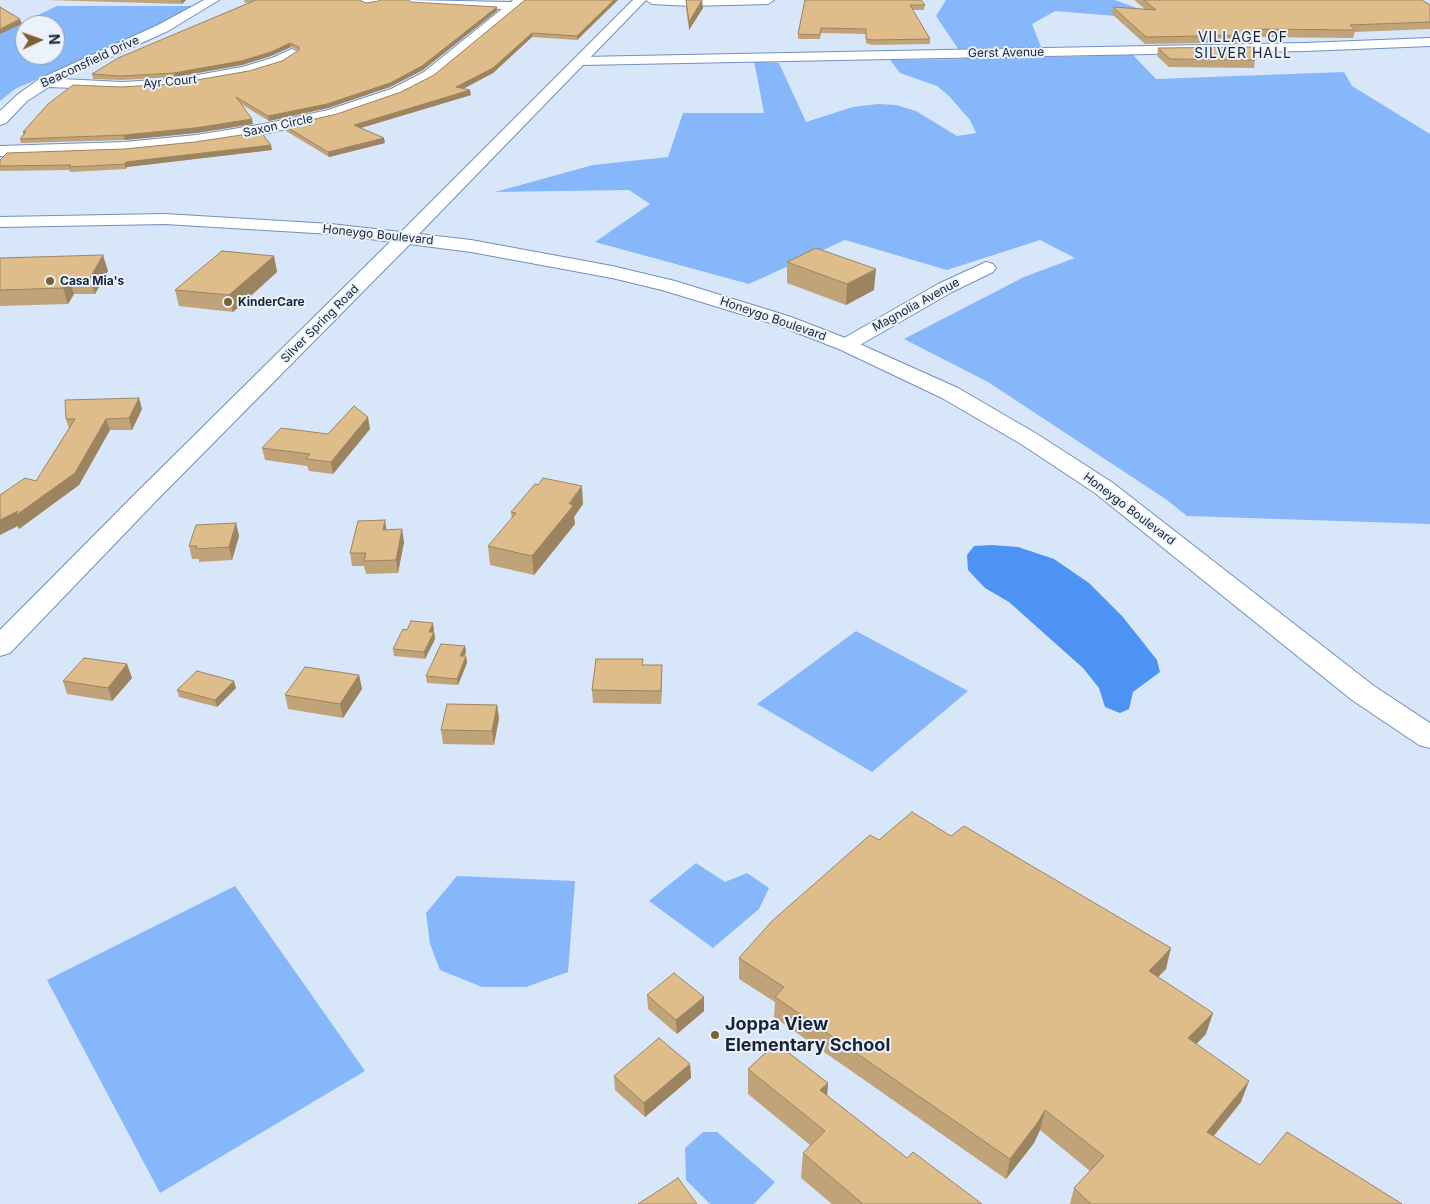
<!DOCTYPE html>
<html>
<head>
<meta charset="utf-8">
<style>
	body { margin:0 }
	#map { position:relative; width:1430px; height:1204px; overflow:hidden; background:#d8e6f9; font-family:Inter,sans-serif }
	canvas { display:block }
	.north { position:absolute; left:15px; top:15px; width:50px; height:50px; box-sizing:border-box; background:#ebf2fc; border:1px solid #97a0ad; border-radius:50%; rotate:87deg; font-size:14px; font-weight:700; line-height:20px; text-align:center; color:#182436 }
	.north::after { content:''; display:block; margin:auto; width:18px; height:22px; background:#7d6033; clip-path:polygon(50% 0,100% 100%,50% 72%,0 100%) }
</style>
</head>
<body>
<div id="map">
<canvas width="1430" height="1204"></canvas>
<div class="north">N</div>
</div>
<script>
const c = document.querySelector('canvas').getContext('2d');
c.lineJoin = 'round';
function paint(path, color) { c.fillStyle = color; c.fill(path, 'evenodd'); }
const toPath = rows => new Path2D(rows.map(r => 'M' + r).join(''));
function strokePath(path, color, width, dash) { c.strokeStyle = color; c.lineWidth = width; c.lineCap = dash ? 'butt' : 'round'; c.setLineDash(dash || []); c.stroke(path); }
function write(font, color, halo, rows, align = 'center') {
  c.font = font + ' Inter,sans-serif'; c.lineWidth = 4; c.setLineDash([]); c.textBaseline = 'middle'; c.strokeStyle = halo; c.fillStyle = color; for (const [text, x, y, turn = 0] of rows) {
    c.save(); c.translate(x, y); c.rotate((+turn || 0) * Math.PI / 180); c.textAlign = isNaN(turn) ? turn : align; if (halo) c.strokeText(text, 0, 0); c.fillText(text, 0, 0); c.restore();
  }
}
const green = toPath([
	[946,0,1115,0,1147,12,1116,16,1055,11,1032,24,1041,47,1056,57,1133,55,1156,79,1344,72,1352,86,1430,134,1430,524,1187,516,1167,500,988,382,904,339,1024,277,1075,258,1040,240,947,270,845,240,749,284,595,242,650,204,629,190,495,192,593,165,668,157,683,113,764,113,754,61,779,63,806,122,853,107,878,104,896,105,916,111,957,136,976,133,970,120,949,96,937,86,900,73,890,60,965,59,936,16],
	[57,6,192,6,149,29,15,89,0,101,0,31,15,26],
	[25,25,55,25,55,55,25,55],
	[856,631,968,691,872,772,757,704],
	[696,863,725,882,747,873,769,888,759,909,713,948,649,901],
	[457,876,575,881,568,972,526,987,482,987,440,970,430,944,426,913],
	[235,886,365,1071,160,1193,47,980],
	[703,1132,717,1132,775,1182,754,1204,710,1204,686,1180,685,1148]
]);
const water = toPath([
	[992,545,1018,547,1054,559,1089,583,1122,616,1157,660,1160,672,1133,692,1129,709,1120,713,1105,707,1099,688,1083,668,1009,602,985,588,968,570,967,555,974,546]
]);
const street = toPath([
	[204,0,219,0,168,31,62,79,122,82,175,79,242,67,272,58,292,49,299,53,282,64,249,74,175,87,122,90,49,87,27,101,6,123,0,125,0,111,17,95,39,79,158,25,204,0],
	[360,0,381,0,379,3,366,5,362,4,360,0],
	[406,0,511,2,513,0,527,0,434,78,401,95,337,117,264,134,196,145,125,152,0,156,0,146,125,142,196,135,264,124,328,110,391,89,424,72,502,9,412,4,406,0],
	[646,0,774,0,768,4,691,6,652,4,646,0],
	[1430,38,1430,46,1305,51,581,65,576,64,574,61,576,58,581,57,1305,43,1430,38],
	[405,232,412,234,414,238,412,242,155,502,10,653,0,656,0,630,137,492,398,234,405,232],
	[986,262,993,264,996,268,993,272,952,292,853,349,846,351,839,349,835,345,839,341,938,284,986,262]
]);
const secondary = toPath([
	[633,0,646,0,419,234,471,240,612,266,675,281,791,317,853,341,958,388,1037,434,1113,483,1374,686,1430,723,1430,748,1419,745,1352,700,1095,493,1021,444,942,398,839,349,777,325,662,290,612,278,471,252,331,234,165,224,0,227,0,217,165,214,331,224,401,232,633,0]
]);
const wall = toPath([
	[47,0,186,0,182,4],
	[244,0,359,0,366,3,411,2,497,11,423,70,390,87,328,108,269,121,241,104,253,124,196,133,125,140,21,143,20,139,23,135,23,132,121,87,174,84,249,71,282,61,299,51,291,47,271,56,242,65,175,77,122,80,93,79,92,74,250,2,245,3],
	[525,0,618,0,577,40,532,37,493,73,463,89,471,95,361,128,385,143,329,157,286,131,285,126,337,114,401,92,434,75],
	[686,0,703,8,689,30,686,8],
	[805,0,925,5,924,10,913,10,930,39,930,44,872,45,866,43,866,34,821,33,820,39,798,39,798,34],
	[1134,0,1422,0,1430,5,1430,29,1355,32,1353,38,1255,37,1254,42,1145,44,1112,14,1113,7,1145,9],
	[1158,48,1255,60,1254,68,1169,67,1157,56],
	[272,150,127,167,126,169,70,172,69,170,0,171,0,160],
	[274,256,277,272,233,312,179,306,175,290],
	[0,258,108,271,95,294,74,294,68,304,0,306],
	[787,262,874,290,846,305,787,283],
	[142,409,132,430,110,430,79,485,19,529,18,526,36,481,69,429,66,419],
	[370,429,333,474,309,471,307,466,265,460,262,448,328,434],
	[583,504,574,517,575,524,534,575,490,565,488,546,512,519,511,512],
	[236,523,239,536,232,560,199,562,199,559,192,559,189,546],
	[386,530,404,542,398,573,366,574,364,566,352,566,350,553],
	[434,630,433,632,434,632,435,639,425,659,394,656,393,649],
	[465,646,466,652,464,656,466,656,467,663,458,685,427,683,426,676],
	[127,664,132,678,112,701,67,694,63,681],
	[643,665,662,678,661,704,593,703,592,690],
	[359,675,362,689,343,718,288,709,285,695],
	[236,688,217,707,179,697,177,690],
	[497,705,499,718,494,745,443,744,441,730],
	[879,840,1166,969,1158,977,1206,1034,1196,1044,1241,1102,1214,1136,1260,1165,1402,1204,1070,1204,1074,1188,1090,1171,1040,1130,1034,1143,1006,1179,774,1017,775,1002,739,979,739,958],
	[647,995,704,1011,677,1034,648,1009],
	[690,1064,691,1078,645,1117,615,1090,614,1076],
	[748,1069,828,1083,827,1096,907,1158,982,1204,832,1204,801,1178,803,1153,810,1145,748,1094]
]);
const shadedWall = toPath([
	[181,0,186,0,182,4],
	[614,0,618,0,577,40,577,36],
	[702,0,703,8,689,30,689,22],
	[497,7,497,11,423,70,390,87,328,108,269,121,268,116],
	[20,19,22,24,0,34,0,29],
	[532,33,532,37,493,73,457,92,456,87],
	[290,43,291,47,271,56,242,65,175,77,174,73],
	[470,90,471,95,354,130,354,125],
	[252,119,253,124,196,133,125,140,124,135],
	[384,138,385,143,329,157,328,152],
	[271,145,272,150,127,167,126,169,125,164,126,162],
	[103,255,108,271,95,294,90,278],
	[274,256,277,272,233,312,229,295],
	[876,269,874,290,846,305,847,284],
	[69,278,74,294,68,304,63,288],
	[139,398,142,409,132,430,129,418],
	[368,417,370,429,333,474,331,462],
	[106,419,110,430,79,485,19,529,18,526,0,535,0,520],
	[582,486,583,504,574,517,575,524,534,575,532,556],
	[385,520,387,533,383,530],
	[236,523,239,536,232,560,229,547],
	[402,529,404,542,398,573,396,560],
	[433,623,434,630,430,638,429,632],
	[434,632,435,639,425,659,424,652],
	[465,646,466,652,461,663,460,656],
	[466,656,467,663,458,685,457,679],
	[127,664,132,678,112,701,108,688],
	[662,665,662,678,661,704,661,691],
	[359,675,362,689,343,718,340,704],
	[234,681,236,688,217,707,215,700],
	[497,705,499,718,494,745,492,731],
	[1171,948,1166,969,1143,992,1149,971],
	[704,997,704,1011,677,1034,676,1020],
	[1213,1013,1206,1034,1182,1059,1188,1038],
	[690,1064,691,1078,645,1117,644,1103],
	[1249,1081,1241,1102,1200,1152,1207,1132],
	[828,1083,826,1108,820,1090],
	[1045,1110,1040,1130,1034,1143,1006,1179,1010,1159]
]);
const building = toPath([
	[256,0,359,0,366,3,379,1,379,0,408,0,411,2,497,7,422,66,390,83,327,104,268,116,236,97,252,119,195,128,124,135,20,139,26,132,23,132,48,104,73,85,121,87,174,84,249,71,282,61,299,50,299,47,290,43,271,52,241,61,174,73,121,76,92,74,118,58,256,0],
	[525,0,614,0,577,36,532,33,493,68,456,87,470,90,354,125,384,138,328,152,285,126,337,114,401,92,434,75,525,0],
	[686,0,702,0,689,22,686,0],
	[805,0,921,0,925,5,910,5,930,39,872,40,866,39,866,29,821,28,820,35,798,34,805,0],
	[1144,0,1422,0,1430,5,1430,22,1350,25,1355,30,1255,29,1255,35,1146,37,1113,7,1156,10,1144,0],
	[0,7,20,19,0,29,0,7],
	[1255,47,1255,60,1170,59,1158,48,1255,47],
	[261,132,271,145,126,162,125,164,69,167,71,165,0,166,0,160,7,153,124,149,195,142,261,132],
	[816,248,876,269,847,284,787,262,816,248],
	[222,251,274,256,229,295,175,290,222,251],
	[103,255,90,278,69,278,63,288,0,290,0,258,103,255],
	[139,398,129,418,106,419,75,473,15,516,18,511,0,520,0,495,25,478,36,481,75,419,66,419,65,400,139,398],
	[354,406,368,417,331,462,306,459,310,454,262,448,281,428,328,434,354,406],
	[543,478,582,486,569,503,573,506,532,556,488,546,516,513,511,512,535,484,538,485,543,478],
	[385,520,383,530,402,529,396,560,364,561,366,553,350,553,358,521,385,520],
	[236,523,229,547,196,549,197,546,189,546,196,525,236,523],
	[411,621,433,623,429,632,434,632,424,652,393,649,403,629,407,630,411,621],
	[441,644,465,646,460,656,466,656,457,679,426,676,441,644],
	[84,658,127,664,108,688,63,681,84,658],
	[596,659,643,659,642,665,662,665,661,691,592,690,596,659],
	[305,667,359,675,340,704,285,695,305,667],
	[197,671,234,681,215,700,177,690,197,671],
	[447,704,497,705,492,731,441,730,447,704],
	[912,812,951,836,964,826,1171,948,1149,971,1213,1013,1188,1038,1249,1081,1207,1132,1260,1165,1287,1132,1402,1204,1091,1204,1074,1188,1104,1156,1045,1110,1038,1122,1010,1159,775,997,784,987,739,958,772,921,870,835,879,840,912,812],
	[674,973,704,997,676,1020,647,995,674,973],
	[659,1038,690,1064,644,1103,614,1076,659,1038],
	[776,1043,828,1083,820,1090,907,1158,913,1152,982,1204,863,1204,803,1153,825,1131,748,1069,776,1043],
	[678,1178,697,1204,638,1204,678,1178]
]);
const markers = [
	[50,281,5,"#7d6033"],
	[228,302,5,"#7d6033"],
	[715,1035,5,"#7d6033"]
];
const farStreetnames = [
	["Gerst Avenue",1006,53,-1],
	["Beaconsfield Drive",90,62,-25],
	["Ayr Court",170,82,-5],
	["Saxon Circle",278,126,-12],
	["Honeygo Boulevard",378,235,6],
	["Magnolia Avenue",916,305,-29],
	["Honeygo Boulevard",773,319,19],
	["Silver Spring Road",320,324,-45],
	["Honeygo Boulevard",1129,509,37]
];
const farPoinames = [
	["Casa Mia's",60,281],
	["KinderCare",238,302]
];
const farNeighbourhoodnames = [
	["VILLAGE OF",1243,38],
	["SILVER HALL",1243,54]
];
const nearPoinames = [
	["Joppa View",725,1025],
	["Elementary School",725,1046]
];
paint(green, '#86b7fb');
paint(water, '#4d93f3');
strokePath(street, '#7090bd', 2);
strokePath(secondary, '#7090bd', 2);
paint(street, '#fff');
paint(secondary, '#fff');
paint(wall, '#c0a378');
paint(shadedWall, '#9c8461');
paint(building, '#dfbd8b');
strokePath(building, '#9c8461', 1);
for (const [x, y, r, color] of markers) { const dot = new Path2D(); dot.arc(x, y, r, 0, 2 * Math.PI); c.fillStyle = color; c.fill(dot); strokePath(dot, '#ebf2fc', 2); }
write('12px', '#182436', '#ebf2fc', farStreetnames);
write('bold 12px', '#182436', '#ebf2fc', farPoinames, 'left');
c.letterSpacing = '1px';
write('14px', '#182436', '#ebf2fc', farNeighbourhoodnames);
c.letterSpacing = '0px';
write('bold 18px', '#182436', '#ebf2fc', nearPoinames, 'left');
</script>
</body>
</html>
